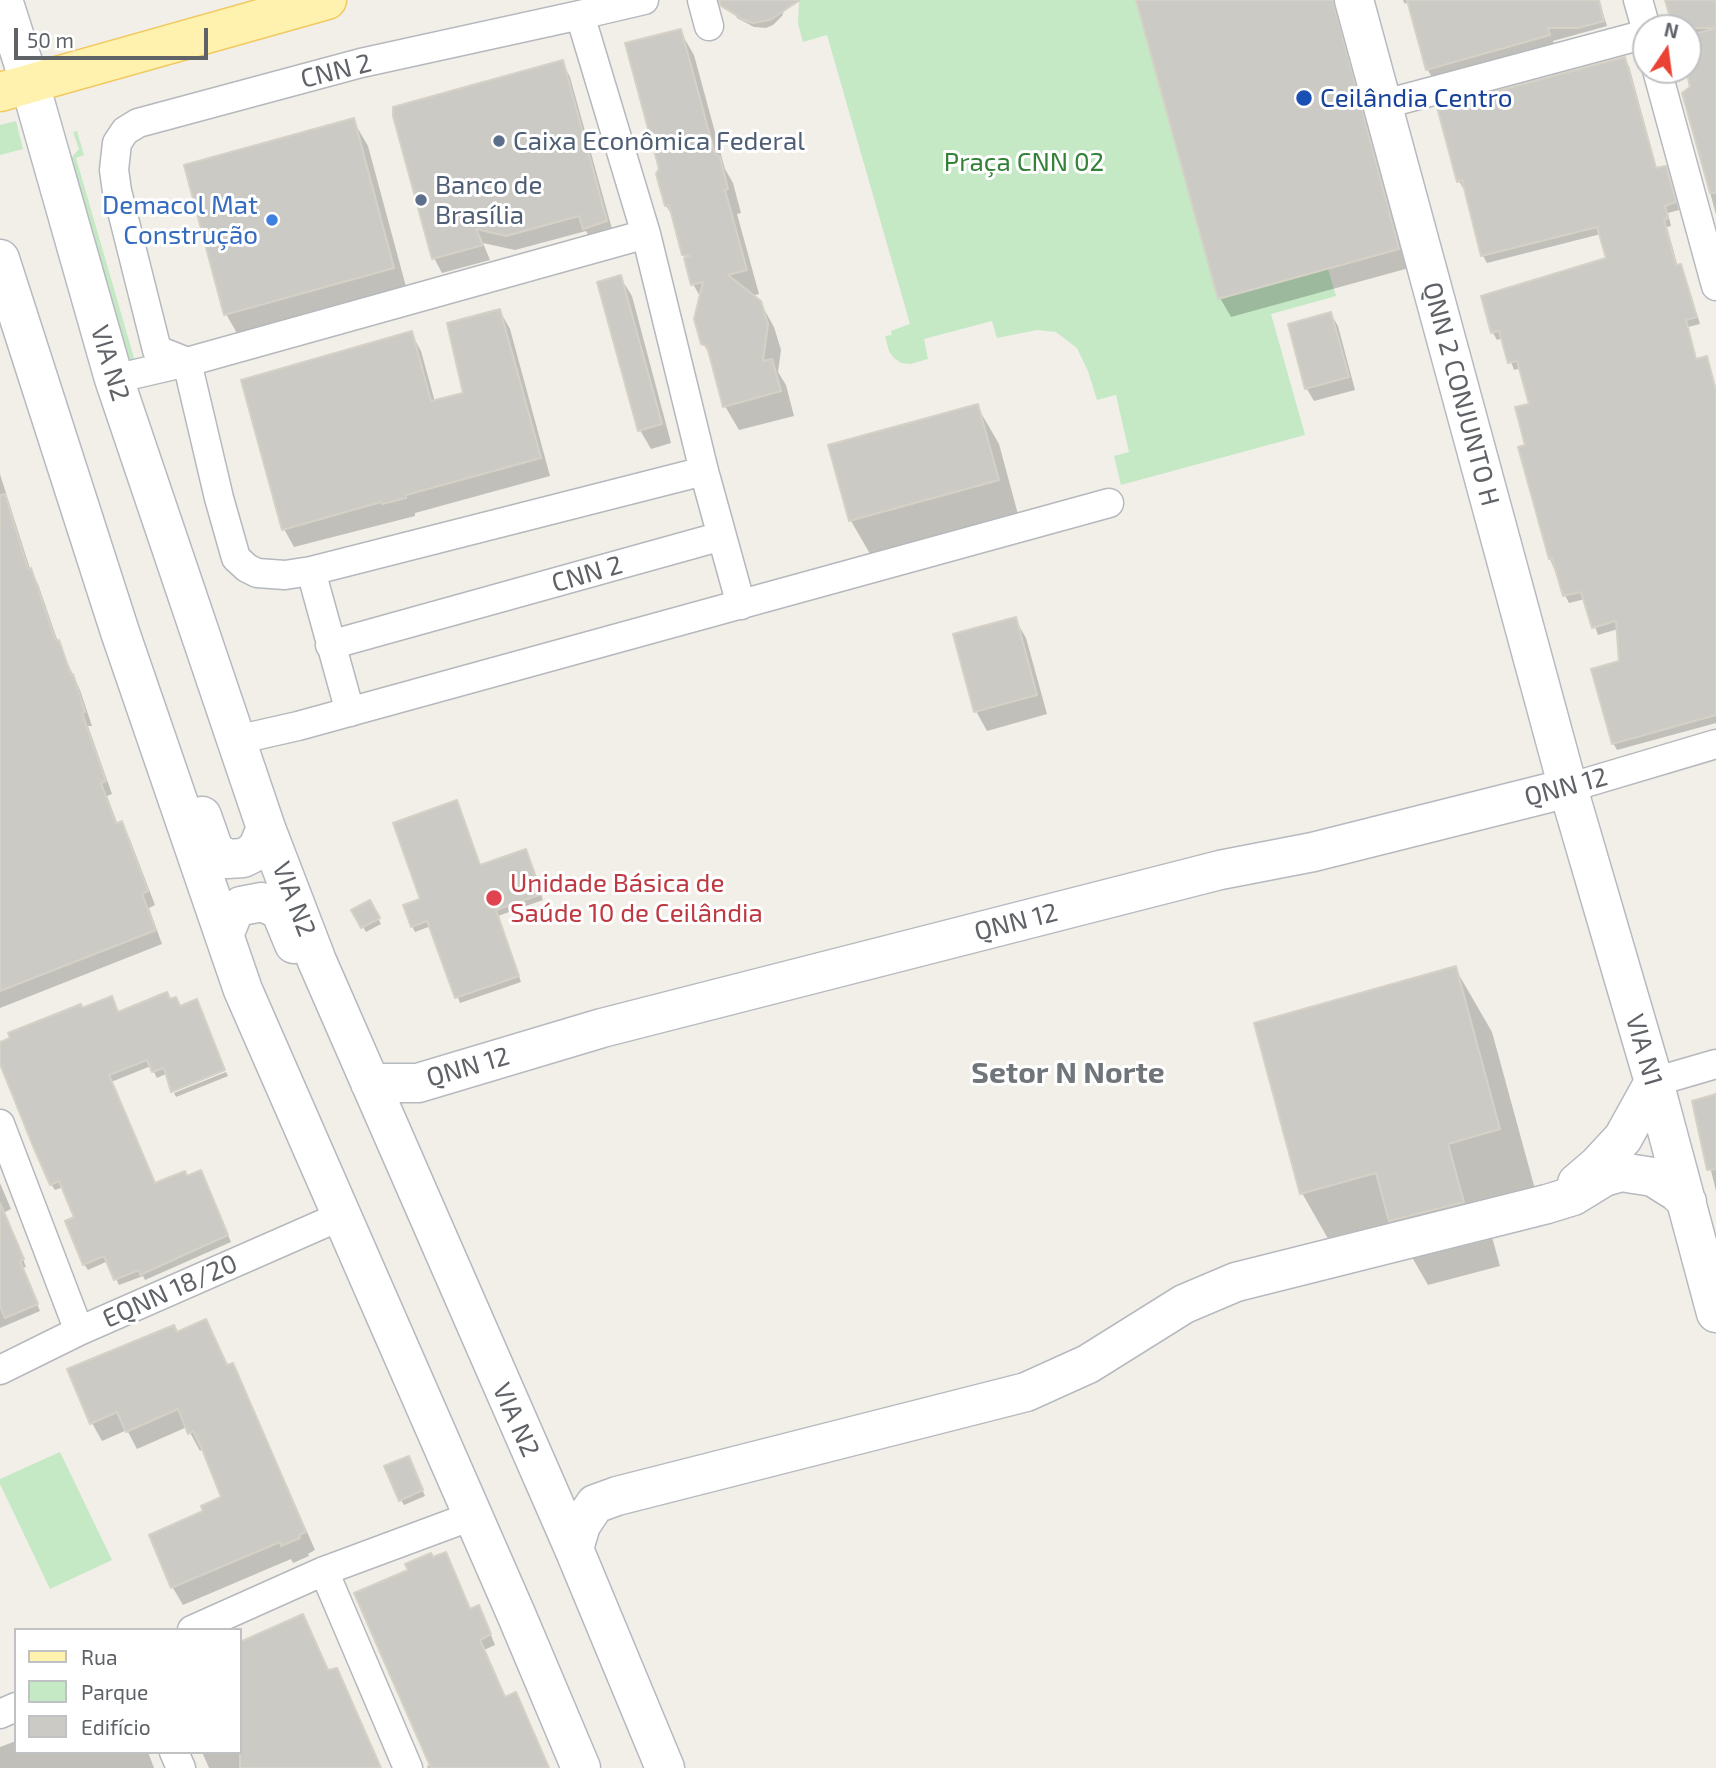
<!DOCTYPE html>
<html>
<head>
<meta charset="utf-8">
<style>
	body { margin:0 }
	#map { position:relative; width:1716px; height:1768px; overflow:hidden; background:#f1efe8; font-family:"Exo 2",sans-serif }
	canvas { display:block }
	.legend { position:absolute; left:14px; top:1628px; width:228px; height:126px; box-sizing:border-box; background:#fff; border:2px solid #bfc1c3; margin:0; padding:9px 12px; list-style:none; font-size:21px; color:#5f6368 }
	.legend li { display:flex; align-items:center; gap:14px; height:35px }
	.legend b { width:35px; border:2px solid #bfc1c3 }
	.north { position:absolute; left:1632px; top:14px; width:70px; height:70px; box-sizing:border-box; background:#fff; border:2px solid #bfc1c3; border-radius:50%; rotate:13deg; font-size:19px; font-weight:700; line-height:28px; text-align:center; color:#5f6368 }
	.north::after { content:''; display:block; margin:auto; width:24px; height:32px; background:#ea4335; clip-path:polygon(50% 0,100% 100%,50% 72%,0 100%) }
	.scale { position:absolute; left:14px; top:28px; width:194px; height:32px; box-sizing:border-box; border:4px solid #5f6368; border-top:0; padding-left:9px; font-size:21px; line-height:24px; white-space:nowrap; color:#5f6368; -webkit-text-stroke:5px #fff; paint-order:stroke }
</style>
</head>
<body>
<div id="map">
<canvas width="1716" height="1768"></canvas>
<ul class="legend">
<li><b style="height:9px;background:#fff2af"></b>Rua</li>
<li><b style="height:19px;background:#c5e8c5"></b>Parque</li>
<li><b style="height:19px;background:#cccac5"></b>Edifício</li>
</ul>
<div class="north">N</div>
<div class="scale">50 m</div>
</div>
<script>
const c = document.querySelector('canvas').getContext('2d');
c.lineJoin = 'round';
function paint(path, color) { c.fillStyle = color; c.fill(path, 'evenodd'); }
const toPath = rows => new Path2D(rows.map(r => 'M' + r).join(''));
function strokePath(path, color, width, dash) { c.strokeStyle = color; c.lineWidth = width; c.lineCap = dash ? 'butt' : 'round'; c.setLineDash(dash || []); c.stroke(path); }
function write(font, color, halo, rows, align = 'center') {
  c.font = font + ' "Exo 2",sans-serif'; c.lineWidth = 6; c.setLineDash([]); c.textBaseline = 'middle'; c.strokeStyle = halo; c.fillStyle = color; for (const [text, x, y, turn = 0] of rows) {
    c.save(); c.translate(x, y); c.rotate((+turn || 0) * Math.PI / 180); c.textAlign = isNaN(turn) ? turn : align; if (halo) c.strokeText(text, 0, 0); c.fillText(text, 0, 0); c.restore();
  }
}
const green = toPath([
	[799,0,1140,0,1222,298,1328,269,1336,296,1271,314,1305,435,1121,485,1114,456,1129,452,1116,395,1097,400,1088,371,1077,348,1056,332,1037,330,997,338,992,321,924,339,928,359,910,364,901,363,894,358,889,351,885,336,892,335,891,331,910,324,827,35,803,42,798,24],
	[16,121,23,149,0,155,0,125],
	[77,131,84,155,76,158,134,358,135,360,124,364,66,164,79,149,73,132],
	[60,1452,112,1560,50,1589,0,1484,0,1479]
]);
const shadow = toPath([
	[730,0,785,0,786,5,782,16,773,25,766,28,754,27,737,18],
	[1137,0,1337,0,1409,268,1231,317,1220,298],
	[1403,0,1599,0,1607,26,1553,41,1554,44,1432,77,1427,69,1409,1,1405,4],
	[1667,0,1716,0,1716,215,1684,93,1693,88,1686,70,1688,28],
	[680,31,694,55,725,169,733,183,741,213,737,214,759,294,752,296,760,302,774,327,781,350,778,372,786,385,794,416,739,430,725,406,713,361,703,343,701,298,693,284,675,221,666,205,661,169],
	[1624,59,1629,66,1657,169,1665,168,1669,175,1679,210,1668,213,1671,226,1667,227,1678,267,1680,266,1684,273,1700,324,1688,327,1697,360,1706,358,1716,387,1716,723,1617,750,1613,743,1620,662,1618,629,1598,635,1585,599,1569,603,1565,595,1550,559,1520,448,1528,446,1532,406,1521,368,1514,370,1503,338,1497,340,1493,333,1483,297,1608,259,1601,234,1487,263,1483,256,1466,188,1463,188,1459,181],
	[562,62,570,77,614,236,593,242,586,231,515,250,483,243,490,260,442,273,434,258],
	[353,120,368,146,408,294,241,340,226,314],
	[620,277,632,296,671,443,651,449,640,430],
	[500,311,510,329,550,476,415,513,415,516,294,547,284,529,411,333,421,351,435,402,465,395],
	[1331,314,1338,326,1355,390,1314,401,1307,389,1290,326],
	[977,406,999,444,1019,518,873,559,851,521,830,446],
	[0,474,31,572,38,584,58,642,80,690,92,726,88,726,112,794,107,796,118,825,121,824,129,837,155,905,149,908,162,944,0,1008],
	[1015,619,1026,638,1047,714,987,731,976,711],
	[457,802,481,867,528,857,543,900,498,916,521,982,460,1003,431,926,415,932,412,926],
	[370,902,381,924,366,932,354,910],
	[1455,968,1492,1032,1536,1193,1484,1208,1500,1266,1428,1285,1402,1240,1339,1258,1302,1193],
	[166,994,168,1073,157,1078,151,1066,111,1082,155,1185,187,1178,203,1178,231,1242,145,1280,143,1276,119,1285,108,1261,88,1270,84,1264,76,1218,63,1187,55,1190,51,1184,0,1057,0,1050,82,1010,118,1014],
	[226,1072,228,1076,176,1097,174,1093],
	[1716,1093,1716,1191,1694,1102],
	[0,1183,11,1209,5,1212,26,1267,22,1268,40,1311,0,1328],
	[206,1322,228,1367,232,1365,242,1383,315,1550,308,1554,309,1556,293,1563,291,1559,183,1605,173,1588,151,1536,206,1512,224,1498,203,1449,200,1451,187,1427,137,1449,127,1430,102,1441,92,1423,177,1334],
	[411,1464,425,1496,404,1505,401,1500],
	[471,1611,484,1618,495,1645,484,1650,505,1698,548,1768,428,1768,427,1766,432,1764],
	[303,1616,328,1672,341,1678,380,1768,209,1768,202,1752,240,1752,240,1644],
	[16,1741,16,1752,148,1752,154,1768,0,1768,0,1747]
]);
const building = toPath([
	[719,0,800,0,770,20,753,23,744,20,721,6,719,0],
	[1136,0,1333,0,1399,249,1218,299,1136,0],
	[1407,0,1599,0,1604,21,1578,28,1548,28,1550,35,1426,70,1407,0],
	[1665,0,1716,0,1716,28,1673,28,1665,0],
	[1716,28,1716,193,1710,193,1682,93,1690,87,1688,78,1688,36,1716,28],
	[681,29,715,154,720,157,728,189,725,190,747,270,728,275,761,301,768,324,763,361,772,359,781,391,723,407,707,346,701,344,694,319,703,282,691,285,684,258,690,256,682,255,669,205,665,206,656,174,659,169,625,43,681,29],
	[1625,57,1656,168,1666,166,1676,202,1665,206,1668,218,1664,220,1676,265,1681,264,1697,317,1686,320,1696,359,1707,356,1716,391,1716,715,1612,744,1591,669,1619,661,1616,621,1592,628,1581,592,1563,596,1552,558,1549,559,1518,447,1525,445,1515,407,1529,404,1517,361,1508,363,1499,331,1491,333,1481,296,1606,258,1597,227,1481,256,1462,180,1457,182,1437,107,1625,57],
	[563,60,607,221,583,229,579,216,506,236,476,229,483,245,432,259,393,116,393,107,563,60],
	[354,118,394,268,224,315,184,165,354,118],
	[621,275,662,424,638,431,597,282,621,275],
	[500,309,541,458,406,495,406,498,382,504,381,502,282,530,241,380,412,331,431,401,463,393,447,323,500,309],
	[1331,312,1349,377,1305,389,1288,324,1331,312],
	[978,404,999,480,849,521,828,445,978,404],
	[5,494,28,569,31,568,56,641,59,640,71,675,73,674,85,712,82,713,106,781,101,783,116,824,122,821,148,891,142,894,156,930,0,991,0,495,5,494],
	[1016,617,1037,695,974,712,953,634,1016,617],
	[457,800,480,865,526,849,542,894,496,910,519,976,455,998,427,921,411,927,403,905,420,899,393,823,457,800],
	[370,900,380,918,361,928,351,910,370,900],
	[1456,966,1500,1129,1448,1144,1464,1202,1389,1221,1376,1173,1300,1194,1254,1023,1456,966],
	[167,992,170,999,176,997,180,1006,197,999,225,1070,171,1092,164,1068,152,1072,147,1060,109,1075,155,1183,185,1171,187,1176,201,1170,228,1235,140,1275,139,1270,114,1280,104,1256,83,1265,65,1221,74,1217,59,1181,50,1185,33,1146,0,1064,0,1042,10,1038,8,1033,81,1004,82,1008,112,996,118,1012,167,992],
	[1716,1094,1716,1169,1707,1170,1692,1101,1716,1094],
	[0,1203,24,1259,20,1261,38,1304,5,1318,0,1306,0,1203],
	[206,1319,227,1365,233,1363,306,1532,299,1535,300,1538,281,1546,280,1542,171,1588,149,1535,203,1511,201,1506,221,1497,202,1449,193,1431,188,1434,178,1409,126,1432,117,1412,90,1424,67,1369,174,1325,177,1332,206,1319],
	[409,1456,423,1490,399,1501,384,1466,409,1456],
	[446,1552,470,1609,479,1605,491,1634,480,1640,505,1697,516,1692,549,1768,431,1768,354,1593,408,1570,405,1564,431,1553,433,1557,446,1552],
	[303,1614,328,1670,337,1668,381,1768,240,1768,240,1642,303,1614]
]);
const street = toPath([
	[702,0,709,26],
	[1638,0,1646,28],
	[580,15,644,0],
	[1657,70,1716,286],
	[1381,105,1646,34],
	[114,379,187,362,646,234],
	[311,571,285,575,257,573,247,568,236,558,219,498,187,362,157,350,117,191,114,170,117,143,125,131,138,123,361,63,580,15,646,234,704,471,741,605],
	[330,645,722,536],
	[350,712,311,571,704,471],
	[236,740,298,726,1109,503],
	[1568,788,1716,744],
	[1654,1082,1716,1064],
	[0,1124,79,1331],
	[0,1370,79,1331,341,1216],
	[324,1571,408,1768],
	[192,1630,324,1571,472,1516],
	[0,1714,16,1707],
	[174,1752,181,1768]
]);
const secondary = toPath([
	[3,0,30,84,114,379,266,828,317,961,574,1549,665,1768],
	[1354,0,1568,788,1654,1082,1716,1313],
	[0,259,120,632,243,990,516,1614,581,1768],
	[202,816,214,850,227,859,243,858,251,854,258,847,266,828],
	[225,933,233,913,241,906,262,902,280,910,294,944],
	[370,1083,418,1083,602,1028,1220,870,1313,852,1568,788],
	[1577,1183,1598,1165,1623,1138,1654,1082],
	[574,1549,581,1525,595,1504,617,1496,1026,1392,1088,1364,1184,1304,1236,1282,1547,1204,1573,1196,1604,1177,1621,1172,1653,1177,1677,1192,1687,1202]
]);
const primary = toPath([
	[0,92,327,0]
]);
const markers = [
	[1304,98,9,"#1a4fb4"],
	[499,141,7,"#5c6f8a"],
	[421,200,7,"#5c6f8a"],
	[272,220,7,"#3f7fe0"],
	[494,898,9,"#e0444e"]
];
const streetNames = [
	["CNN 2",336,71,-14],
	["VIA N2",110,363,73],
	["QNN 2 CONJUNTO H",1461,394,75],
	["CNN 2",587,574,-16],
	["QNN 12",1566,787,-15],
	["VIA N2",294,899,69],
	["QNN 12",1016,922,-14],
	["VIA N1",1644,1050,74],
	["QNN 12",468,1067,-16],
	["EQNN 18/20",170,1291,-24],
	["VIA N2",516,1420,66]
];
const transitNames = [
	["Ceilândia Centro",1320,98]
];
const serviceNames = [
	["Caixa Econômica Federal",513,141],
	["Banco de",435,185],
	["Brasília",435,215]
];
const parkNames = [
	["Praça CNN 02",1024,162]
];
const shopNames = [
	["Demacol Mat",258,205],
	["Construção",258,235]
];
const healthNames = [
	["Unidade Básica de",510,883],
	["Saúde 10 de Ceilândia",510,913]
];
const quarterNames = [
	["Setor N Norte",1068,1073]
];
paint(green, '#c5e8c5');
paint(shadow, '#0003');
paint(building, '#cccac5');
strokePath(building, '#d6d1c6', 2);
strokePath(street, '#b5b8bc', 31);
strokePath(secondary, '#b6babf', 41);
strokePath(primary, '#f2c960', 41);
strokePath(street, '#fff', 28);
strokePath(secondary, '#fff', 38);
strokePath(primary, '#fff2af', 38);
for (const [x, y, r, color] of markers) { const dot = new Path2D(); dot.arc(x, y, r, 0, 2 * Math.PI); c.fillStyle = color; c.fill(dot); strokePath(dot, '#fff', 2.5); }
write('26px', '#5f6368', '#fff', streetNames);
write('26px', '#164399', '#fff', transitNames, 'left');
write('26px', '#4e5e75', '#fff', serviceNames, 'left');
write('26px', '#348238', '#fff', parkNames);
write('26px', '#366cbe', '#fff', shopNames, 'right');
write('26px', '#be3a42', '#fff', healthNames, 'left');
write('bold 30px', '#70757a', '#fff', quarterNames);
</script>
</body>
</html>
